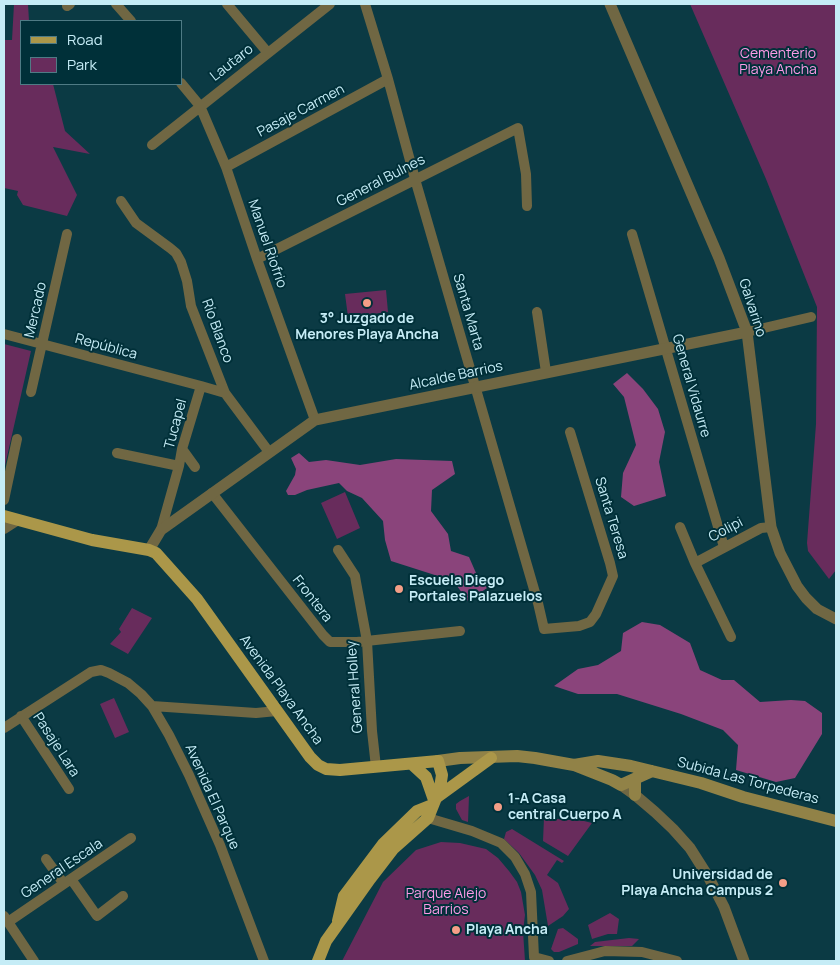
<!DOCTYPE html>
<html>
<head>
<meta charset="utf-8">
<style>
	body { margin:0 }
	#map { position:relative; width:840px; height:965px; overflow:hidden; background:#0b3a44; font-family:Manrope,sans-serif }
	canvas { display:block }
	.frame { position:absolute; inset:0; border:5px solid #c5ecf6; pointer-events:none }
	.legend { position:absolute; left:20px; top:20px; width:162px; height:65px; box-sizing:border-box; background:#003039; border:1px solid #4f7b85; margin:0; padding:6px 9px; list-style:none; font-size:15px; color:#c5ecf6 }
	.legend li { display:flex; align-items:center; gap:10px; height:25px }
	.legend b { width:25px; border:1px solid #4f7b85 }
</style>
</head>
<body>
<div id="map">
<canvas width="840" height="965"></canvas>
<div class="frame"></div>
<ul class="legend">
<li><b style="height:6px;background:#ab9749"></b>Road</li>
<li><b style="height:14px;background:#682c5c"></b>Park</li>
</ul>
</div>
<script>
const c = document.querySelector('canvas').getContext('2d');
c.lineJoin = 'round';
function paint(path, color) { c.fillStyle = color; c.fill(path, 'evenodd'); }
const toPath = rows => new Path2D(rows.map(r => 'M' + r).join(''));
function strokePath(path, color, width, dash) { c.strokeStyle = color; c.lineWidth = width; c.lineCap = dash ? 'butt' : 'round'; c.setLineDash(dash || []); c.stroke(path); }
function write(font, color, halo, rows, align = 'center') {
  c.font = font + ' Manrope,sans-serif'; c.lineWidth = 4; c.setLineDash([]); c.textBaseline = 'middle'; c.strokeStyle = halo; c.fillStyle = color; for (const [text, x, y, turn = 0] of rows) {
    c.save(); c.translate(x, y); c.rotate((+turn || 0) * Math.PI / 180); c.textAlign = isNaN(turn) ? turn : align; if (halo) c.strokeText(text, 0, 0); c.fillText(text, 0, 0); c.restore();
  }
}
const green = toPath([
	[14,4,28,4,29,21,21,21,21,84,53,84,65,131,90,154,53,147,77,195,67,216,23,205,17,195,18,191,4,188,4,40,12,40],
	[690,4,836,4,836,570,829,579,808,551,807,543,816,424,817,307,766,179],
	[386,290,388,312,348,317,345,294],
	[4,344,31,351,4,470],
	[345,492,360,528,337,539,321,503],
	[132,608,152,618,128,654,110,644,121,632,119,629],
	[114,698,129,732,115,738,100,704],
	[469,796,468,822,462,820,456,809,456,804,460,801],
	[544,818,584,821,592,823,568,856,543,841],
	[512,829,564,861,562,863,557,860,547,875,558,883,569,909,563,916,548,926,542,890,535,875,519,853,504,839,506,832],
	[441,842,460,843,486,849,498,858,509,871,517,882,521,892,525,915,523,931,525,961,342,961,383,882,416,850],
	[610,913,619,919,617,934,608,934,592,939,588,925],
	[563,928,578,939,578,944,559,952,554,952,551,949,558,929],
	[629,938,639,939,632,946,590,946,595,942]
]);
const forest = toPath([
	[627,373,643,389,658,409,665,432,659,462,666,496,634,506,621,497,623,473,636,445,624,397,613,384],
	[299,453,309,462,326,460,360,465,396,459,452,461,455,474,432,490,431,511,448,534,451,551,469,557,476,573,487,588,468,601,457,586,441,577,391,561,385,540,383,521,362,498,347,491,339,483,307,490,295,495,288,495,286,491,295,475,296,469,291,458],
	[642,622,660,625,690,643,700,670,722,680,734,680,760,702,791,700,805,701,822,713,822,734,795,778,776,782,736,770,738,745,723,730,681,714,617,694,578,694,554,686,578,669,598,665,621,651,623,633]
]);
const minor = toPath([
	[116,4,131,21],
	[227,4,268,53],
	[365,4,388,79,415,179,538,603,544,629,579,626,590,622,596,614,613,576,610,563,570,432],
	[67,6,70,4],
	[181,83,200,106,226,167,257,259,315,420],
	[152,145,330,4],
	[226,167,388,79],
	[121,201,136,223,170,248,176,253,181,262,187,281,191,306,225,393,269,452],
	[632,234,724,547],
	[257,259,518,128,526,174,527,206],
	[537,312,546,372],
	[747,332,811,317],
	[4,334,201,386],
	[31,392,67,234],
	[182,449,195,467],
	[117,453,179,466],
	[212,493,323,635,330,642,357,642,460,631],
	[4,500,17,439],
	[680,527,695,563,731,637],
	[4,529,18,520],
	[161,530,179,466,182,449,201,386,225,393],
	[338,550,355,576,356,582,367,641,372,731,376,767],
	[695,563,761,528,771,527],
	[152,706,256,713,277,711],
	[21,716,69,789],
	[4,728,91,672,101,670,109,673,128,683,141,694,152,706,169,735,189,775,220,845,264,961],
	[428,818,472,831,501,843,515,857,525,874,531,892,534,957,549,961],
	[46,859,64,884],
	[71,879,97,916,123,896],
	[4,916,34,961],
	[8,922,131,838],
	[567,961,605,951,642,952,677,961]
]);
const tertiary = toPath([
	[610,4,719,258,747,332,771,527,780,553,797,586,806,598,817,609,836,619],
	[149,550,161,530,315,420,747,332],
	[621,785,635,795,655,812,673,829,690,848,709,878,724,907,744,961]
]);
const secondary = toPath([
	[438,761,460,758,517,756,535,758,574,765,612,780,621,785,652,771],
	[574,765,598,761,631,766,701,783,743,797,836,821],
	[635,795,635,780]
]);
const primary = toPath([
	[4,516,92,540,149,550,156,553,197,599,310,757,318,765,326,769,340,770,438,761,442,775,440,788,428,818,393,849,370,879,326,941,318,961],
	[413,765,426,777,434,800],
	[436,798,491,758],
	[338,921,344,896,383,844,417,811,432,805]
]);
const markers = [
	[367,303,5,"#f49e87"],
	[399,589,5,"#f49e87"],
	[498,807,5,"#f49e87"],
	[783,883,5,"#f49e87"],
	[456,930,5,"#f49e87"]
];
const parkNames = [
	["Cementerio",778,54],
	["Playa Ancha",778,70],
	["Parque Alejo",446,894],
	["Barrios",446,910]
];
const streetNames = [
	["Lautaro",232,63,-38],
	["Pasaje Carmen",301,111,-28],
	["General Bulnes",381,181,-27],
	["Manuel Riofrio",267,244,71],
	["Galvarino",752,308,72],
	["Mercado",36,310,-77],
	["Santa Marta",468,312,74],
	["Río Blanco",217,331,70],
	["República",106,347,15],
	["Alcalde Barrios",456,376,-12],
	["General Vidaurre",691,386,74],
	["Tucapel",176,424,-75],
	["Santa Teresa",611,518,73],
	["Colipi",726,530,-28],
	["Frontera",312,599,52],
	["General Holley",355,687,-94],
	["Avenida Playa Ancha",281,690,54],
	["Pasaje Lara",56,745,57],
	["Subida Las Torpederas",748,781,15],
	["Avenida El Parque",212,797,66],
	["General Escala",62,869,-34]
];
const poiNames = [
	["3° Juzgado de",367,319,"center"],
	["Menores Playa Ancha",367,335,"center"],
	["Escuela Diego",409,581],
	["Portales Palazuelos",409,597],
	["1-A Casa",508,799],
	["central Cuerpo A",508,815],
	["Universidad de",773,875,"right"],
	["Playa Ancha Campus 2",773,891,"right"],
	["Playa Ancha",466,930]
];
paint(green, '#682c5c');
paint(forest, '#8a447b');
strokePath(minor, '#706743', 10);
strokePath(tertiary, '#706743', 11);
strokePath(secondary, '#918247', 12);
strokePath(primary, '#ab9749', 12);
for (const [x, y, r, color] of markers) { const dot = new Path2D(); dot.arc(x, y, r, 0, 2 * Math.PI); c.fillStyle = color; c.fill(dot); strokePath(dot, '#003039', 2); }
write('14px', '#fc9ae6', '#003039', parkNames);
write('14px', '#c5ecf6', '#003039', streetNames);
write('bold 14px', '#c5ecf6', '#003039', poiNames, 'left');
</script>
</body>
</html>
